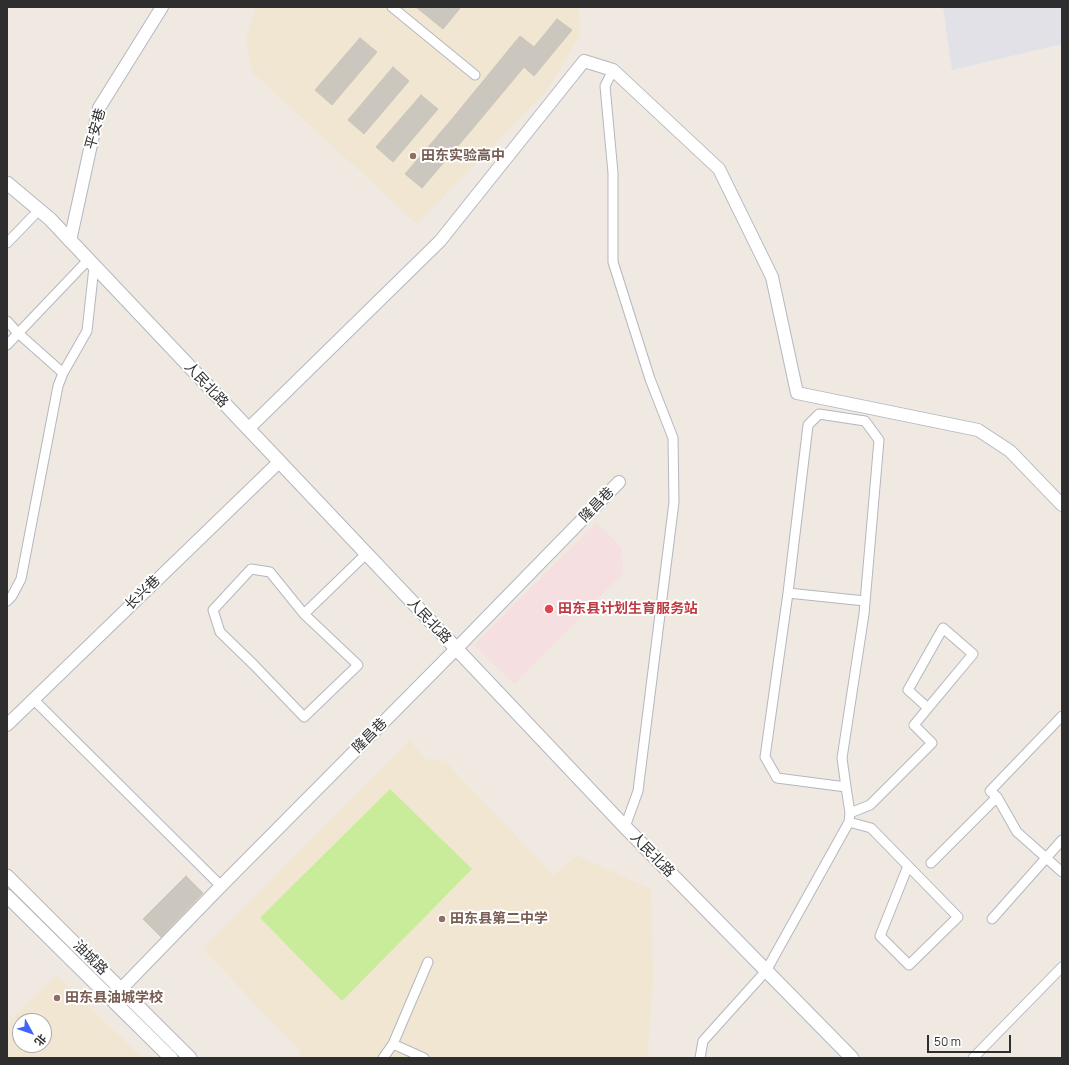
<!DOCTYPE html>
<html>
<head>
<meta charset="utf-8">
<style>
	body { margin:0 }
	#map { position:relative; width:1069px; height:1065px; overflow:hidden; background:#efe9e1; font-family:Manrope,"Noto Sans SC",sans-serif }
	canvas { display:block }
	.frame { position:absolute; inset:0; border:8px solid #2e2e2e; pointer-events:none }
	.north { position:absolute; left:12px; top:1013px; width:40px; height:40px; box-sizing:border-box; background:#fff; border:1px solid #ababab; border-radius:50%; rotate:130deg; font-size:11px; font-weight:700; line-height:16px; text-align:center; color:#2e2e2e }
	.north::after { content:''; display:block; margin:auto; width:14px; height:18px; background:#4264fb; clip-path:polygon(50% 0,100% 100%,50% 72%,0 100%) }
	.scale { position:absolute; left:927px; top:1035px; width:84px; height:18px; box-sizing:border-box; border:2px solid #2e2e2e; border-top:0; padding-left:5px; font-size:12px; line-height:14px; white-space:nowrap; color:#2e2e2e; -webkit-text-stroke:3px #fff; paint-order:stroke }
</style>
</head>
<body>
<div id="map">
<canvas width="1069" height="1065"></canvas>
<div class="frame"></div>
<div class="north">北</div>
<div class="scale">50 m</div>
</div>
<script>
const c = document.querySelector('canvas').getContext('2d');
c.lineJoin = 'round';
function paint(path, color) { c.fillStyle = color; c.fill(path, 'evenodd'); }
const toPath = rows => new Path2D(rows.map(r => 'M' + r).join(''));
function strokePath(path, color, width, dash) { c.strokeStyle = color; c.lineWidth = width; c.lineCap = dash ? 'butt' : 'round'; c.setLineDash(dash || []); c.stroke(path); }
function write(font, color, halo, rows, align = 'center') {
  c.font = font + ' Manrope,"Noto Sans SC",sans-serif'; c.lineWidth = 4; c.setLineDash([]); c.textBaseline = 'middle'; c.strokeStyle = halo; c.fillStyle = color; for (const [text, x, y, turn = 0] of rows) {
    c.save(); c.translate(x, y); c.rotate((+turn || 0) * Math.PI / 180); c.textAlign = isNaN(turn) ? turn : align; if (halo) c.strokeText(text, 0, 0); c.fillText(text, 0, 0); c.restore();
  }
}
const industrial = toPath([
	[943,7,1062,7,1062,44,952,70]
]);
const education = toPath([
	[254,7,579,7,580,35,548,89,417,224,253,73,246,39,255,8],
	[409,740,426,759,445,761,553,875,577,856,651,889,653,982,647,1058,297,1058,301,1052,203,949],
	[57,975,142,1058,7,1058,7,1023],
	[20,1021,44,1021,44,1045,20,1045]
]);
const medical = toPath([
	[596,523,621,547,623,573,515,684,474,645]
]);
const pitch = toPath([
	[390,789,472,869,342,1001,260,918]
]);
const building = toPath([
	[416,7,461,7,443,29,416,7],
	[557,19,572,30,534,76,524,67,469,133,422,188,405,174,452,119,520,36,534,47,557,19],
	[360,38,377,52,332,105,315,90,360,38],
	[393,67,409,81,364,134,348,120,393,67],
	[421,95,438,109,393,162,376,147,421,95],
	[186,876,203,893,161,937,143,919,186,876]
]);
const minor = toPath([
	[392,7,475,75],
	[613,70,605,86,613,173,613,262,650,379,673,438,674,502,638,791,625,827],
	[7,243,39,210],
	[7,321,18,333,63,373],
	[7,345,88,260],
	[788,593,865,601],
	[7,601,12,596,21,579,58,386,63,373,87,331,94,267],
	[304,614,270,572,251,569,213,610,220,632,254,665,304,717,358,665,304,614,366,554],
	[33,699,221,886],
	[1062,716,990,791,997,797,1017,832,1062,872],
	[850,813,870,805,932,743,914,725,928,708,973,654,943,628,908,690,928,708],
	[849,822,871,828,958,917,909,965,880,936,908,866],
	[931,863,997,797],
	[992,919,1062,840],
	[393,1044,424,1058],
	[383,1058,393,1044,428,962],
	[700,1058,703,1041,766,971,849,822,850,813,846,787,842,758,864,614,879,440,865,421,819,414,808,425,788,593,765,757,777,778,846,787],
	[973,1058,1062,967]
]);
const tertiary = toPath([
	[70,241,99,108,162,7],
	[248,429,440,241,584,61,613,70,719,169,772,277,797,393,978,430,1010,451,1062,505],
	[7,725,279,462],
	[121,989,221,886,456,649,619,482]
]);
const secondary = toPath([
	[7,183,50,219,625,827,852,1058],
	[7,876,190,1058],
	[7,896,171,1058]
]);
const markers = [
	[413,156,4,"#8d6e63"],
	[549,609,5,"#e0444e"],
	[442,919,4,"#8d6e63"],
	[57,998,4,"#8d6e63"]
];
const streetNames = [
	["平安巷",96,129,-75],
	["人民北路",206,385,47],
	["隆昌巷",597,505,-46],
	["长兴巷",143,593,-44],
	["人民北路",429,621,47],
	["隆昌巷",370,736,-45],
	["人民北路",652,855,46],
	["油城路",90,958,45]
];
const educationNames = [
	["田东实验高中",421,156],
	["田东县第二中学",450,919],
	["田东县油城学校",65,998]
];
const healthNames = [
	["田东县计划生育服务站",558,609]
];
paint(industrial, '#e3e1e8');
paint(education, '#f0e6d1');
paint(medical, '#f5dfe0');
paint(pitch, '#c9ec9a');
paint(building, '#cbc7bf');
strokePath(building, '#cbc5ba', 1);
strokePath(minor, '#b4b7c1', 11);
strokePath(tertiary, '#b4b7c1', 14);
strokePath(secondary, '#b4b7c1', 15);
strokePath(minor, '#fff', 9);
strokePath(tertiary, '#fff', 12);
strokePath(secondary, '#fff', 13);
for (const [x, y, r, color] of markers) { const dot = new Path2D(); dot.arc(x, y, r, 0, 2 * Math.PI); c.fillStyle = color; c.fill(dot); strokePath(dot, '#fff', 1.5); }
write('14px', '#2e2e2e', '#fff', streetNames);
write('bold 14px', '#785e54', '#fff', educationNames, 'left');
write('bold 14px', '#be3a42', '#fff', healthNames, 'left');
</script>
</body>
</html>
